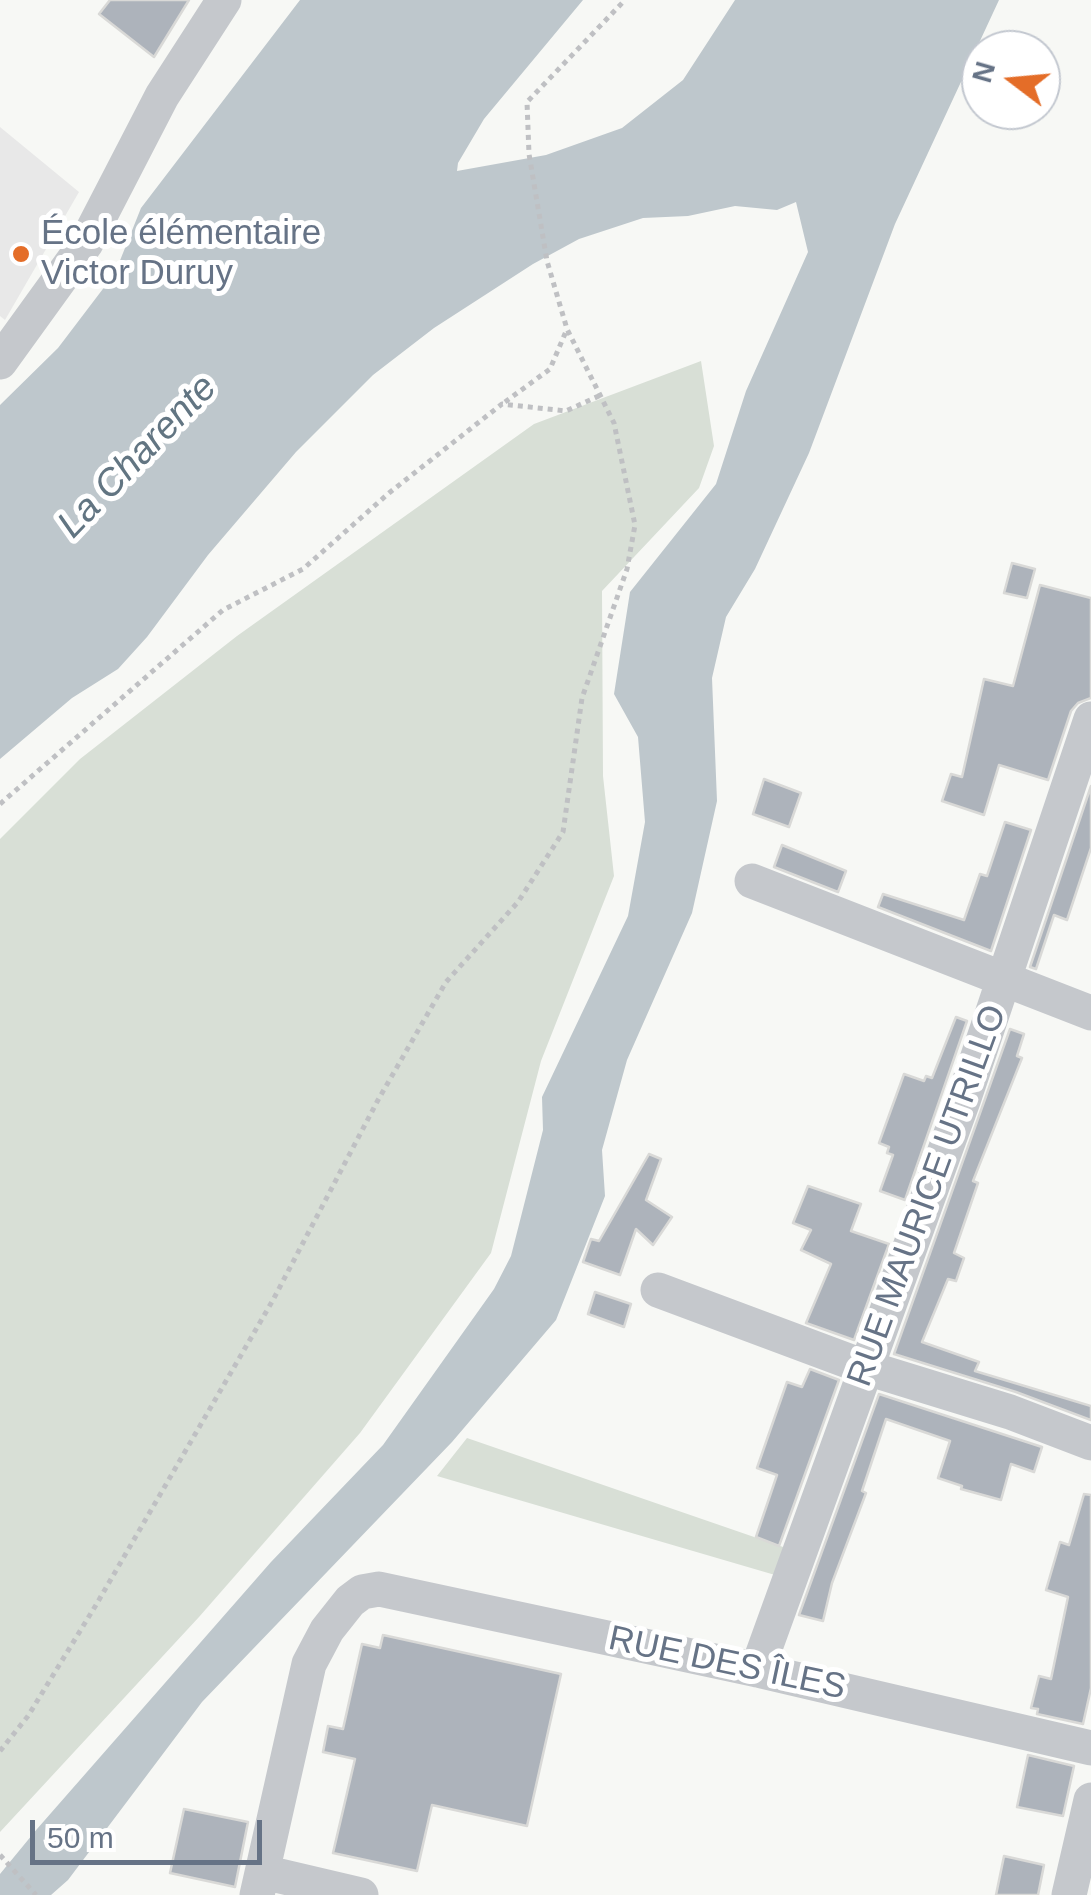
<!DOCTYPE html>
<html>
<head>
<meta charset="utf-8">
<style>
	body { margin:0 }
	#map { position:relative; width:1091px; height:1895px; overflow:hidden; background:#f7f8f5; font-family:Arial,sans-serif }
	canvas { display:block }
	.north { position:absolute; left:961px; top:30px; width:100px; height:100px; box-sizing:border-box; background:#fff; border:2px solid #c2c7cf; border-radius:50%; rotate:286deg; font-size:28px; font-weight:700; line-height:40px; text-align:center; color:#667386 }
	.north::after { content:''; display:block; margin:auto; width:35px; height:45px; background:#e46d28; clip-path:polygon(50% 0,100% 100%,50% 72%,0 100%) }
	.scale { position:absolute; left:30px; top:1820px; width:232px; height:45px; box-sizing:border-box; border:5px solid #667386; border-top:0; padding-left:12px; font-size:30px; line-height:35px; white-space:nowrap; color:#667386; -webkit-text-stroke:8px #fff; paint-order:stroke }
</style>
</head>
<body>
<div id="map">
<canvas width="1091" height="1895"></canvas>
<div class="north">N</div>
<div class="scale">50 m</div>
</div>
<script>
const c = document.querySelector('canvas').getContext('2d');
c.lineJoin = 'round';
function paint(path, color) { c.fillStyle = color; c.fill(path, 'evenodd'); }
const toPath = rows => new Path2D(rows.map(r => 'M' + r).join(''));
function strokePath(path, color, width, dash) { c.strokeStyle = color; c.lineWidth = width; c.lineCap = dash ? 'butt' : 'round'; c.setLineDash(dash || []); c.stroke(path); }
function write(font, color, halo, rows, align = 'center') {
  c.font = font + ' Arial,sans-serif'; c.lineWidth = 10; c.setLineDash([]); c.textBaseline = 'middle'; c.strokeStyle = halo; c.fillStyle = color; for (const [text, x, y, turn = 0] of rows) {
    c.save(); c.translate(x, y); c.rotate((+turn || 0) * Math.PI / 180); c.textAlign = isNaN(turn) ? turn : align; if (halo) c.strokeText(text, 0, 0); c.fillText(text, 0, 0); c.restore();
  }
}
const built = toPath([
	[0,127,79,192,5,320,0,316]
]);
const green = toPath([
	[701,361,714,446,699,488,602,591,603,776,614,876,541,1061,491,1253,360,1433,199,1617,0,1832,0,839,80,759,237,636,534,424],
	[467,1438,786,1548,775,1575,437,1476]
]);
const water = toPath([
	[300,0,583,0,484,119,458,163,457,171,546,155,622,128,683,80,735,0,999,0,895,224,809,453,755,569,726,617,712,678,717,801,692,913,627,1060,602,1150,605,1196,556,1320,452,1442,202,1702,68,1880,51,1895,0,1895,0,1874,37,1829,271,1562,383,1445,494,1289,511,1256,543,1130,542,1097,628,916,645,822,638,737,614,694,630,592,716,484,746,391,808,252,796,202,777,210,735,206,688,216,643,218,579,239,533,264,434,328,373,375,296,452,208,555,147,637,118,669,72,698,0,759,0,405,58,348,115,273,141,208]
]);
const building = toPath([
	[110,0,189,0,154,57,99,14,110,0],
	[1012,563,1035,569,1027,598,1004,593,1012,563],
	[1040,585,1091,598,1091,698,1078,703,1071,711,1048,780,999,765,984,815,942,801,951,774,962,777,984,679,1013,686,1040,585],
	[764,779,801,793,789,827,753,814,764,779],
	[1091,786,1091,848,1067,920,1054,915,1036,969,1030,967,1091,786],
	[1005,822,1031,830,991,951,878,907,883,894,964,920,980,874,987,876,1005,822],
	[782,845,846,871,838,892,774,867,782,845],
	[956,1017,967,1021,905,1200,880,1191,893,1155,887,1153,889,1147,879,1143,904,1074,924,1081,926,1076,932,1078,956,1017],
	[1010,1029,1024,1034,1017,1056,1022,1058,973,1181,978,1183,954,1253,964,1258,956,1281,948,1279,922,1342,979,1362,975,1371,1091,1406,1091,1420,1016,1392,894,1354,1010,1029],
	[649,1154,661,1159,646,1200,672,1217,653,1245,636,1229,620,1275,583,1262,591,1239,599,1241,649,1154],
	[808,1186,861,1204,851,1231,889,1244,854,1340,806,1323,831,1264,801,1250,811,1230,793,1223,808,1186],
	[595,1292,631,1304,624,1327,588,1314,595,1292],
	[810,1369,839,1380,779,1546,756,1537,777,1475,757,1468,787,1382,802,1387,810,1369],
	[879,1394,1042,1447,1034,1472,1011,1464,1001,1500,961,1489,962,1486,938,1478,950,1441,886,1419,862,1491,866,1493,832,1583,823,1621,799,1615,879,1394],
	[1084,1494,1091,1495,1091,1688,1083,1724,1037,1714,1038,1709,1031,1708,1039,1676,1051,1679,1068,1597,1046,1590,1060,1542,1069,1545,1084,1494],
	[383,1635,561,1674,527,1826,432,1805,417,1871,333,1853,355,1759,323,1752,328,1726,343,1729,362,1644,380,1648,383,1635],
	[1028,1755,1074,1766,1063,1816,1017,1807,1028,1755],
	[184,1809,248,1822,235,1887,170,1873,184,1809],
	[1004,1856,1044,1865,1038,1895,996,1895,1004,1856]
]);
const path = toPath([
	[505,402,550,369,567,329],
	[0,804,223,610,303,569,389,493,502,404,566,411,601,395],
	[0,1751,28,1716,96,1605,273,1300,378,1100,446,982,518,902,563,832,582,698,627,569,635,525,614,423,567,329,547,261,529,154,527,102,625,0],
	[0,1855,36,1895]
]);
const street = toPath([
	[0,362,86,243,162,96,224,0],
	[752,881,1091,1013],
	[658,1290,867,1368,1010,1412,1091,1443],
	[757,1670,964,1098,1091,719],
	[263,1872,361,1895],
	[257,1895,309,1664,327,1630,350,1601,362,1592,379,1589,757,1670,1091,1748],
	[1069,1895,1091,1800]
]);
const markers = [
	[21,254,10,"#e46d28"]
];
const poiNames = [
	["École élémentaire",41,234],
	["Victor Duruy",41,274]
];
const streetNames = [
	["RUE MAURICE UTRILLO",928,1196,-70],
	["RUE DES ÎLES",727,1664,12]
];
const waterNames = [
	["La Charente",138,457,-46]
];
paint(built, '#e8e8e8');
paint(green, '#d8dfd6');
paint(water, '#bec7cc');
paint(building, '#adb3bb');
strokePath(building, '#d9d9d7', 2.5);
strokePath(path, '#bfc0c3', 5, [5, 5]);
strokePath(street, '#c5c8cc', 35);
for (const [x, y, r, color] of markers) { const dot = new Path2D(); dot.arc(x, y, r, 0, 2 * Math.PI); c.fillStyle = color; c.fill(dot); strokePath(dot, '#fff', 4); }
write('35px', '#667386', '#fff', poiNames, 'left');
write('35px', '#667386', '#fff', streetNames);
write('italic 38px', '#627582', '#fff', waterNames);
</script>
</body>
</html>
